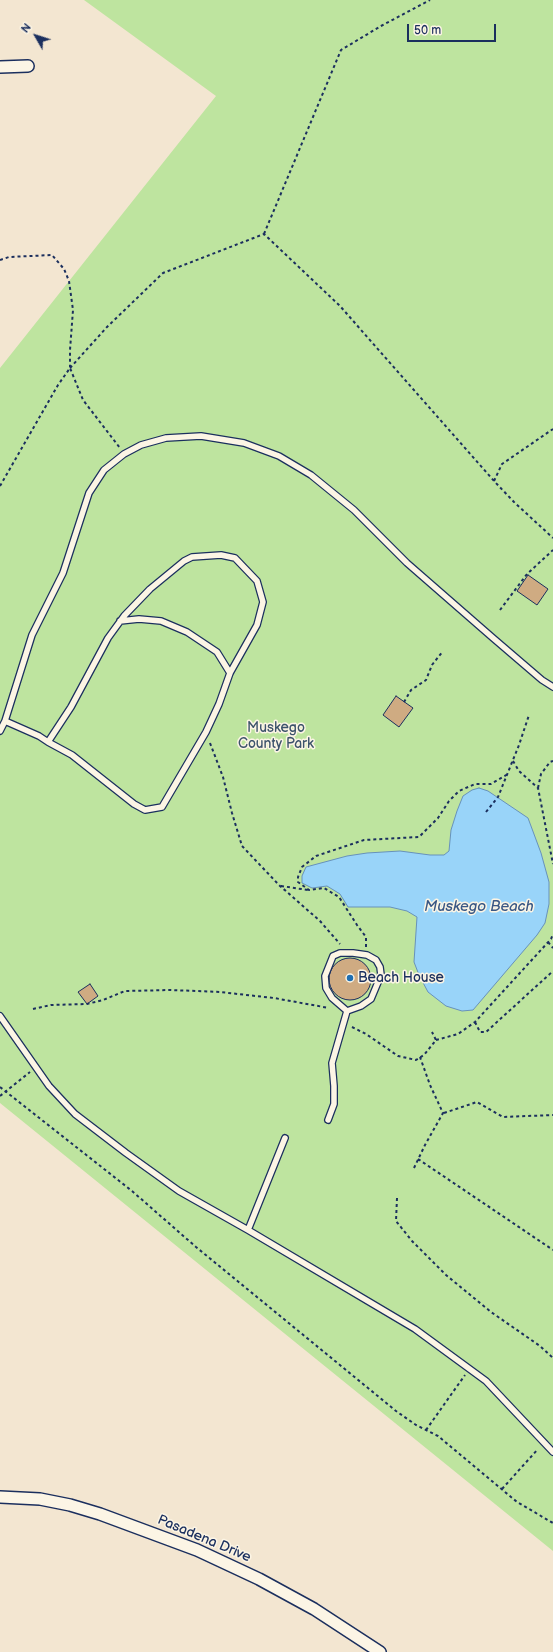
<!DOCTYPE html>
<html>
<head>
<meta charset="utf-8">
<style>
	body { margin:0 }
	#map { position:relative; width:553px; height:1652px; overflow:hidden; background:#f3e6d1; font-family:"Balsamiq Sans",sans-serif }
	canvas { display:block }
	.north { position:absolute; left:16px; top:16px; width:40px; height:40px; -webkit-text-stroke:3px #fcf5e5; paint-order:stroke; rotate:309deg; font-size:11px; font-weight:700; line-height:16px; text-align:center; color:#1b2f5e }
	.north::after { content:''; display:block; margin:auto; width:14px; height:18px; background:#1b2f5e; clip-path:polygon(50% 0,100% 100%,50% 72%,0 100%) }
	.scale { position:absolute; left:407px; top:24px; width:89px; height:18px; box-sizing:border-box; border:2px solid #1b2f5e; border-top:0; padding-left:5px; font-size:12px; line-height:14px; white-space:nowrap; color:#1b2f5e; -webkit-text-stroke:3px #fcf5e5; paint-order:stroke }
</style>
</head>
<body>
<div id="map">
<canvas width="553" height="1652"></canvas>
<div class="north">N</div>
<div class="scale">50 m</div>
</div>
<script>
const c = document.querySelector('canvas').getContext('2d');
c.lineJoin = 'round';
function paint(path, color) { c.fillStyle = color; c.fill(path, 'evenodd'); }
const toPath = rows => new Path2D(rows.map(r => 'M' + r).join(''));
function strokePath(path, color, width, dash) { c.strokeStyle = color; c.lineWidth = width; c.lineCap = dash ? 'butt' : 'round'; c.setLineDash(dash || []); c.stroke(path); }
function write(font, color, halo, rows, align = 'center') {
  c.font = font + ' "Balsamiq Sans",sans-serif'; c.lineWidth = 3; c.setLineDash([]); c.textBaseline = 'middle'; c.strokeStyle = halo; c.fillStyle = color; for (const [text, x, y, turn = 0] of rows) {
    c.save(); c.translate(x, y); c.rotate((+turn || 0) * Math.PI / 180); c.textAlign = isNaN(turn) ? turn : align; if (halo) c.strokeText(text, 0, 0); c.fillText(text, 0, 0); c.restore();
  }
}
const green = toPath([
	[84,0,553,0,553,1551,0,1103,0,368,216,96]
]);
const water = toPath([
	[479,788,488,791,528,818,541,853,549,882,549,904,545,923,537,935,473,1010,462,1011,446,1006,428,992,419,975,414,962,417,917,407,911,390,907,348,907,340,894,327,886,312,888,302,883,302,876,306,867,347,856,367,853,400,851,430,855,444,855,449,851,451,830,457,811,463,796,472,790,479,788]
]);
const building = toPath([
	[528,575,548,589,537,605,517,591,528,575],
	[396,696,413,708,399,727,383,715,396,696],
	'329 979a21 21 0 1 1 42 0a21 21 0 1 1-42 0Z',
	[90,984,98,996,87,1004,78,992,90,984]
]);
const path = toPath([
	[264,234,341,50,381,26,430,0],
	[0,260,9,257,52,255,64,269,69,281,73,310,70,350,70,367],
	[70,368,107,327,163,273,264,234,340,306,494,481,514,502,553,538],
	[494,481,502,464,553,429],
	[0,486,58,385,70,368,83,400,120,448],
	[500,610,527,574,553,550],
	[404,702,411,690,426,680,432,665,443,651],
	[210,743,223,777,232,813,242,846,279,885,320,921,340,944],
	[513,761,519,771,538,788,553,864],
	[538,788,541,774,550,762,553,761],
	[486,812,498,797,519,745,529,715],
	[281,886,308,890],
	[548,942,553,948],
	[366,947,366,937,357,925,339,897,324,888,309,890,298,882,298,877,302,867,316,856,364,840,419,837,438,818,449,801,459,791,475,784,491,784,508,774],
	[33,1009,51,1005,87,1004,103,1000,125,991,171,990,220,992,274,998,329,1008],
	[475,1022,480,1032,486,1032,553,971],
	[352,1027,366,1034,398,1056,416,1060,424,1055,436,1040,432,1032],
	[436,1040,458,1034,475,1022,551,939,553,934],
	[0,1087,132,1191,196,1247,396,1411,416,1425,438,1436,517,1502,553,1523],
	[0,1096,30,1072],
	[444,1113,477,1102,503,1117,553,1115],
	[418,1159,553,1250],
	[414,1168,425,1145,443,1113,430,1085,420,1057],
	[397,1198,396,1221,412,1241,446,1275,491,1312,540,1346,553,1358],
	[426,1430,465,1375],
	[502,1489,538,1449]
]);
const lane = toPath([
	[120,621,139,619,161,621,187,632,217,652,230,673],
	[5,721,39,736,48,742,72,755,134,804,145,810,162,807,206,732,219,704,230,673,257,625,263,602,257,581,235,558,221,555,192,557,184,561,150,589,124,616,108,638,71,707,48,742],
	[0,731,5,721,32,635,63,573,89,493,104,470,124,454,141,445,166,438,201,436,244,443,279,456,311,475,354,510,407,563,493,638,542,680,553,687],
	[0,1016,49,1086,75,1114,126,1153,179,1191,248,1230,415,1329,486,1381,553,1452],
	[328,1120,334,1104,334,1086,332,1063,347,1011,361,1006,371,999,381,975,380,967,376,960,367,955,353,953,340,953,333,956,325,976,326,988,332,998,347,1011],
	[248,1230,285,1138]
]);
const street = toPath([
	[0,67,28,66],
	[0,1497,40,1499,70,1505,100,1514,197,1550,259,1579,314,1609,380,1652]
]);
const markers = [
	[350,978,4,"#1f6fb2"]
];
const parkNames = [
	["Muskego",276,728],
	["County Park",276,744]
];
const poiNames = [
	["Beach House",358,978]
];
const streetNames = [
	["Pasadena Drive",204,1539,23]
];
const waterNames = [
	["Muskego Beach",479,907]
];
paint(green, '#bee49f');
paint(water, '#99d4f9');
strokePath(water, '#6792bb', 1);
paint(building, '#cfab82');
strokePath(building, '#1b2f5e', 1);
strokePath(lane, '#1b2f5e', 8);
strokePath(street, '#1b2f5e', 14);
strokePath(path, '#1b2f5e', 2, [3, 3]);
strokePath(lane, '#fcf5e5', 5.5);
strokePath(street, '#fcf5e5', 11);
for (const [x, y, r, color] of markers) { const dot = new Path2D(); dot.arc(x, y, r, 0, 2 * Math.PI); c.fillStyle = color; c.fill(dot); strokePath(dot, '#fcf5e5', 1.5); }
write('14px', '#3c536b', '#fcf5e5', parkNames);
write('14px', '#1b2f5e', '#fcf5e5', poiNames, 'left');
write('14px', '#1b2f5e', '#fcf5e5', streetNames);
write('italic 15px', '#3a5885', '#fcf5e5', waterNames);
</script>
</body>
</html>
